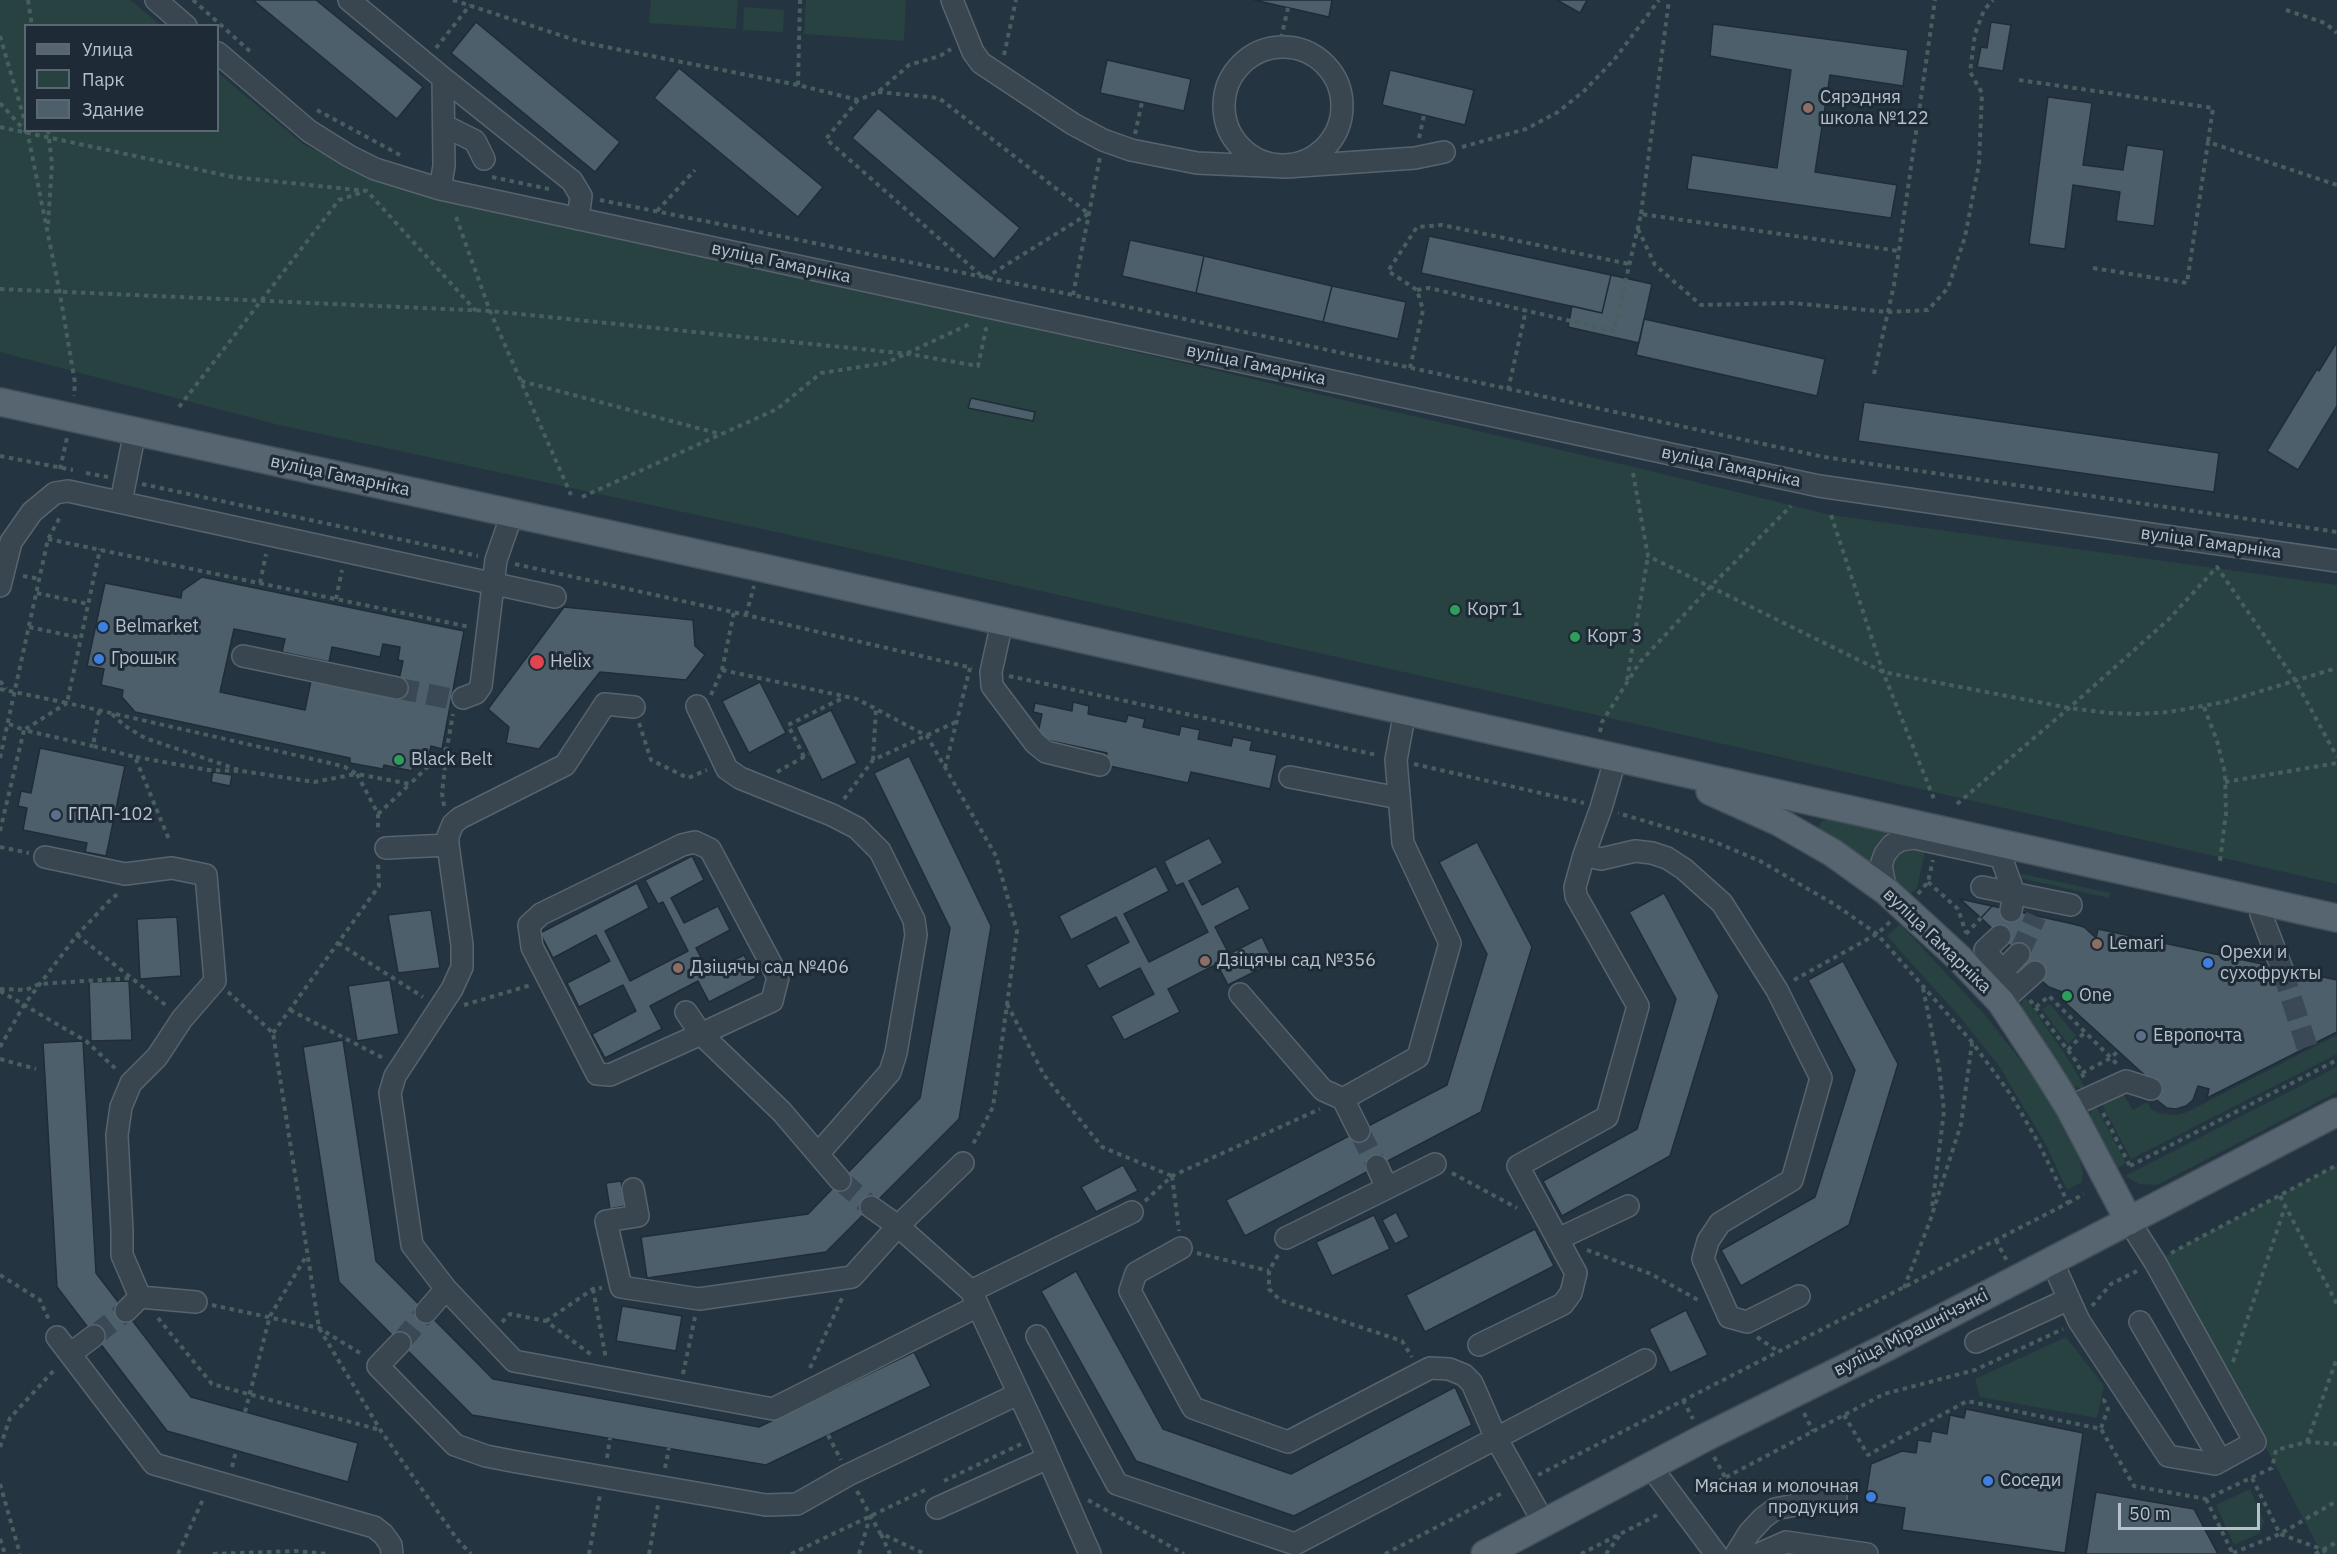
<!DOCTYPE html>
<html>
<head>
<meta charset="utf-8">
<style>
	body { margin:0 }
	#map { position:relative; width:2337px; height:1554px; overflow:hidden; background:#253441; font-family:"IBM Plex Sans",sans-serif }
	canvas { display:block }
	.legend { position:absolute; left:24px; top:24px; width:195px; height:108px; box-sizing:border-box; background:#1e2b36; border:2px solid #5b6772; margin:0; padding:8px 10px; list-style:none; font-size:18px; color:#b6c1cb }
	.legend li { display:flex; align-items:center; gap:12px; height:30px }
	.legend b { width:30px; border:2px solid #5b6772 }
	.scale { position:absolute; left:2118px; top:1503px; width:142px; height:27px; box-sizing:border-box; border:3px solid #b6c1cb; border-top:0; padding-left:8px; font-size:18px; line-height:21px; white-space:nowrap; color:#b6c1cb; -webkit-text-stroke:4px #1e2b36; paint-order:stroke }
</style>
</head>
<body>
<div id="map">
<canvas width="2337" height="1554"></canvas>
<ul class="legend">
<li><b style="height:8px;background:#576570"></b>Улица</li>
<li><b style="height:16px;background:#274241"></b>Парк</li>
<li><b style="height:16px;background:#4e5f6c"></b>Здание</li>
</ul>
<div class="scale">50 m</div>
</div>
<script>
const c = document.querySelector('canvas').getContext('2d');
c.lineJoin = 'round';
function paint(path, color) { c.fillStyle = color; c.fill(path, 'evenodd'); }
const toPath = rows => new Path2D(rows.map(r => 'M' + r).join(''));
function strokePath(path, color, width, dash) { c.strokeStyle = color; c.lineWidth = width; c.lineCap = dash ? 'butt' : 'round'; c.setLineDash(dash || []); c.stroke(path); }
function write(font, color, halo, rows, align = 'center') {
  c.font = font + ' "IBM Plex Sans",sans-serif'; c.lineWidth = 6; c.setLineDash([]); c.textBaseline = 'middle'; c.strokeStyle = halo; c.fillStyle = color; for (const [text, x, y, turn = 0] of rows) {
    c.save(); c.translate(x, y); c.rotate((+turn || 0) * Math.PI / 180); c.textAlign = isNaN(turn) ? turn : align; if (halo) c.strokeText(text, 0, 0); c.fillText(text, 0, 0); c.restore();
  }
}
const green = toPath([
	[0,0,130,0,161,25,26,26,26,130,218,130,218,73,303,144,368,175,1634,467,1831,515,2337,585,2337,884,1592,714,790,535,279,425,0,352],
	[651,0,738,0,736,29,649,23],
	[806,0,906,0,904,41,804,34],
	[744,7,784,10,783,32,743,30],
	[1826,820,1837,820,1897,835,1875,870,1821,832,1819,828,1820,823],
	[1926,847,1917,888,1907,896,1888,880,1888,864,1897,850],
	[2013,872,2111,893,2109,898,2015,877],
	[1900,924,1985,1015,2032,1075,2055,1111,2080,1161,2083,1173,2082,1182,2067,1190,2045,1143,1999,1066,1960,1017,1887,936],
	[2026,998,2072,1065,2086,1090,2073,1086,2020,1008,2023,1000],
	[2050,1004,2076,1036,2068,1044,2042,1009],
	[2337,1035,2337,1054,2131,1159,2100,1101,2122,1092,2133,1110,2147,1102,2152,1110,2159,1113,2176,1115,2185,1113],
	[2337,1067,2337,1092,2157,1185,2139,1184,2125,1176],
	[2095,1105,2126,1163,2116,1169,2090,1120,2091,1109],
	[2337,1165,2337,1554,2322,1554,2165,1256],
	[2066,1337,2104,1386,2097,1418,1980,1397,1975,1379],
	[2250,1489,2264,1521,2260,1533,2234,1545,2216,1505]
]);
const building = toPath([
	[253,0,316,0,423,87,397,119,253,0],
	[1254,0,1332,0,1329,17,1254,0],
	[1557,0,1587,0,1580,13,1557,0],
	[476,22,620,142,595,172,451,53,476,22],
	[1991,22,2011,25,2003,71,1977,67,1981,47,1987,48,1991,22],
	[1713,24,1908,50,1903,86,1830,75,1815,172,1897,185,1891,218,1687,189,1692,155,1777,168,1791,70,1710,56,1713,24],
	[1107,60,1191,79,1184,111,1100,93,1107,60],
	[679,68,823,187,798,217,654,98,679,68],
	[1390,70,1474,90,1465,125,1382,105,1390,70],
	[2048,97,2092,103,2083,165,2123,170,2127,145,2164,150,2154,226,2116,221,2120,192,2073,185,2065,249,2029,244,2048,97],
	[878,108,1020,228,994,259,852,138,878,108],
	[1429,236,1611,275,1602,313,1421,273,1429,236],
	[1130,240,1204,256,1196,293,1122,276,1130,240],
	[1204,256,1332,286,1323,322,1196,293,1204,256],
	[1611,275,1652,284,1639,343,1568,327,1572,306,1602,313,1611,275],
	[1332,286,1406,302,1398,339,1323,322,1332,286],
	[1644,319,1825,359,1817,396,1636,355,1644,319],
	[2337,342,2337,406,2298,470,2267,451,2317,369,2319,371,2337,342],
	[971,398,1035,412,1033,421,968,408,971,398],
	[1864,402,2219,453,2214,492,1858,441,1864,402],
	[202,577,464,631,442,749,431,746,428,760,415,758,412,771,384,765,383,769,350,763,350,758,135,712,122,697,123,690,101,685,104,669,87,666,105,583,181,598,182,591,202,577],
	[234,629,285,639,282,652,329,662,332,647,380,657,383,644,400,647,398,660,403,661,396,694,312,676,305,710,220,692,234,629],
	[564,607,693,620,695,646,705,655,686,680,600,672,539,749,506,743,509,727,488,709,564,607],
	[760,682,786,733,749,753,722,701,760,682],
	[1073,702,1089,706,1088,714,1126,722,1128,715,1145,719,1143,727,1179,735,1181,726,1200,730,1198,739,1231,746,1233,737,1252,741,1250,750,1277,755,1270,789,1191,772,1188,783,1105,765,1107,753,1037,738,1042,714,1033,712,1035,703,1072,711,1073,702],
	[831,710,857,763,822,780,796,727,831,710],
	[40,748,125,766,106,856,85,852,87,843,23,830,27,808,18,806,21,791,31,793,40,748],
	[909,756,991,926,959,1119,826,1252,647,1278,641,1237,808,1214,920,1098,950,928,874,773,909,756],
	[213,772,232,775,230,786,211,782,213,772],
	[1209,838,1223,863,1189,881,1202,905,1238,886,1250,909,1215,927,1229,954,1262,937,1274,962,1228,985,1217,964,1168,989,1180,1012,1124,1040,1111,1016,1154,994,1140,968,1099,989,1086,965,1129,942,1116,917,1071,940,1059,916,1156,866,1169,891,1124,914,1149,962,1208,932,1183,883,1176,886,1164,861,1209,838],
	[1477,842,1532,947,1481,1112,1245,1236,1226,1200,1447,1085,1487,954,1439,862,1477,842],
	[692,856,704,880,671,898,684,923,718,906,730,930,696,948,709,973,744,955,756,978,709,1002,698,981,650,1006,662,1029,605,1058,592,1034,636,1011,623,985,579,1007,567,983,610,961,596,935,553,958,540,933,637,883,649,908,605,931,630,981,688,951,663,902,658,904,645,880,692,856],
	[1664,893,1719,996,1670,1156,1562,1216,1543,1181,1637,1129,1676,999,1629,912,1664,893],
	[1960,899,1992,906,1981,918,1960,899],
	[1992,906,2073,924,2084,927,2096,938,2098,929,2337,980,2337,1032,2207,1098,2209,1089,2198,1086,2193,1100,2186,1106,2176,1109,2167,1108,2154,1098,2151,1081,2058,996,2062,992,2049,987,2043,982,2034,968,1981,918,1992,906],
	[431,910,440,968,398,973,388,915,431,910],
	[177,917,181,976,140,979,137,919,177,917],
	[1843,961,1898,1064,1849,1225,1741,1286,1721,1250,1815,1197,1855,1070,1808,980,1843,961],
	[390,980,399,1034,357,1041,348,986,390,980],
	[129,981,132,1040,91,1041,89,982,129,981],
	[343,1040,376,1261,493,1379,759,1427,914,1352,931,1386,766,1465,472,1415,339,1282,303,1047,343,1040],
	[83,1041,96,1273,191,1397,358,1443,348,1482,167,1431,57,1287,43,1043,83,1041],
	[1123,1165,1138,1191,1096,1212,1081,1187,1123,1165],
	[621,1181,625,1206,610,1209,606,1183,621,1181],
	[1396,1212,1409,1237,1395,1244,1382,1220,1396,1212],
	[1374,1215,1390,1249,1332,1276,1316,1242,1374,1215],
	[1535,1229,1554,1266,1425,1332,1406,1295,1535,1229],
	[1076,1271,1163,1429,1291,1474,1455,1387,1472,1425,1294,1516,1136,1461,1041,1291,1076,1271],
	[622,1306,682,1316,676,1351,616,1341,622,1306],
	[1686,1310,1708,1355,1670,1373,1649,1329,1686,1310],
	[1966,1409,2083,1433,2065,1553,1902,1530,1905,1508,1865,1502,1871,1464,1902,1451,1916,1453,1918,1440,1930,1442,1932,1431,1947,1434,1950,1415,1964,1418,1966,1409],
	[2096,1492,2194,1509,2218,1554,2086,1554,2096,1492]
]);
const minorTunnel = toPath([
	[397,688,452,699,463,698],
	[2019,954,2036,916],
	[2282,969,2307,1047],
	[1359,1131,1377,1166],
	[840,1180,871,1207],
	[94,1336,126,1311],
	[400,1343,426,1312]
]);
const path = toPath([
	[28,0,32,26],
	[193,0,253,54],
	[453,0,581,42,798,85,858,100,878,92,909,65,940,56,951,49],
	[2286,10,2325,23,2337,33],
	[0,36,26,125],
	[1279,47,1288,8],
	[436,48,470,5],
	[1004,55,1016,0],
	[2019,80,2213,108,2208,142],
	[798,85,800,0],
	[878,92,939,98,1089,214],
	[858,100,826,139,984,278],
	[0,103,27,133],
	[317,110,400,155],
	[0,127,233,177,367,191,476,311],
	[27,130,60,294,75,383,74,396],
	[1135,134,1142,102],
	[1419,138,1424,115],
	[1462,147,1526,129,1558,112,1584,91,1614,60,1659,0],
	[492,177,549,189],
	[600,200,1073,295,1824,457,2337,532],
	[657,211,695,170],
	[1641,214,1669,0],
	[456,217,490,311,571,495],
	[48,224,52,164,48,130],
	[1638,229,1655,265,1701,305,1792,303,1888,312,1928,310,1948,288,1965,237,1979,164,1982,93,1970,72,1975,34,1984,10,1993,0],
	[2093,268,2187,283,2208,142,2337,185],
	[985,278,1088,214],
	[0,289,490,311,909,354,978,366,986,329,985,327],
	[1417,290,1429,288,1614,331,1641,214,1899,251],
	[1073,295,1100,157],
	[1410,368,1423,310,1417,290,1388,271,1417,227,1442,225,1629,264],
	[1874,374,1894,285,1935,0],
	[521,381,720,434],
	[1508,390,1526,310],
	[179,407,339,200,363,192],
	[0,456,73,470],
	[60,469,67,438],
	[86,473,108,477],
	[1633,473,1648,556,1883,672,2069,708,2109,713,2138,714,2169,712,2225,702,2337,668],
	[142,484,478,556],
	[582,497,777,409,821,373,886,363,972,323],
	[1831,515,1883,672,1934,799],
	[48,539,470,627],
	[515,564,746,615,972,668],
	[23,576,40,579],
	[260,583,266,554],
	[37,593,88,604],
	[336,599,342,570],
	[746,615,754,586],
	[29,627,81,638],
	[722,670,857,699,927,736,996,856,1017,931,993,1107,972,1146],
	[1009,676,1377,755],
	[1627,680,1648,556],
	[0,681,6,689],
	[0,689,67,703,100,549],
	[711,695,722,670,734,612],
	[2204,707,2217,741,2225,773,2226,813,2220,861],
	[99,711,93,746,135,757,170,842],
	[112,714,125,726,145,738,242,771,314,782,356,774],
	[639,723,651,760,688,778,707,770],
	[9,724,24,730,67,703,330,763,345,767,357,774,410,784,447,748,453,714],
	[1600,732,1602,722,1640,662,1710,587,1791,506],
	[136,757,208,770,238,771],
	[804,757,788,725,845,697],
	[0,758,48,539,61,515],
	[873,760,876,709],
	[1414,764,1584,803],
	[945,768,970,668],
	[777,772,809,754],
	[357,774,378,814,378,832],
	[2225,782,2337,763],
	[844,799,873,760,956,722],
	[1957,804,2069,708,2168,620,2217,567,2295,680,2337,757],
	[444,806,442,793,447,748],
	[378,814,410,784],
	[0,831,24,730,93,746],
	[0,847,29,853],
	[1928,882,1958,909,1966,933],
	[1918,894,1928,882,1933,860],
	[1966,934,1981,918],
	[77,935,168,1007],
	[338,943,423,997],
	[1794,980,1877,934,1890,922],
	[1923,988,1939,1067,1944,1111,1932,1208],
	[0,989,26,990,39,984,131,978],
	[0,991,86,1041,117,1070],
	[228,992,273,1033,319,1328,381,1431,457,1539,471,1554],
	[2030,1000,2076,1061,2085,1080],
	[1007,1004,1044,1075,1102,1147,1172,1176],
	[464,1005,531,985],
	[2036,1007,2049,996,2117,1064],
	[290,1010,385,1059],
	[273,1033,379,886,378,863],
	[0,1047,24,1005,77,935,113,897,121,893],
	[2068,1050,2085,1032],
	[0,1059,36,1069],
	[2082,1073,2111,1058,2118,1051],
	[2103,1113,2130,1166],
	[2130,1166,2337,1060],
	[1452,1173,1517,1208],
	[1172,1176,1179,1231],
	[2280,1196,2337,1304],
	[1145,1201,1172,1176,1320,1109],
	[2068,1203,2084,1194],
	[1996,1240,2007,1261],
	[1587,1250,1651,1274,1700,1301],
	[1197,1253,1269,1271],
	[2171,1253,2337,1165],
	[1278,1255,1269,1271,1269,1289,1280,1300,1402,1341,1412,1357],
	[0,1275,40,1300,49,1320],
	[1904,1288,1930,1221,1961,1124,1972,1043],
	[593,1289,606,1359],
	[212,1305,319,1328,363,1355],
	[2092,1306,2111,1284,2137,1271],
	[158,1318,212,1384,380,1430],
	[546,1321,593,1289,602,1288],
	[502,1322,510,1314,546,1321,593,1356],
	[1757,1337,1779,1352],
	[2233,1362,2285,1207],
	[810,1368,843,1296],
	[683,1374,695,1317],
	[1683,1400,1693,1419],
	[245,1412,270,1316,307,1255],
	[1804,1413,1813,1431],
	[1844,1415,1868,1455,1967,1401,2101,1429,2134,1486,2206,1499,2272,1468,2276,1450,2307,1442,2337,1444],
	[2101,1428,2108,1409,2104,1400,2106,1397],
	[828,1435,841,1460],
	[2307,1442,2337,1358],
	[0,1447,10,1418,56,1368],
	[1714,1457,1725,1477],
	[607,1458,610,1438],
	[232,1467,236,1451],
	[665,1468,669,1448],
	[1538,1475,2068,1203,2038,1142,2011,1095,1972,1042,1877,934,1834,904,1760,861,1715,842,1618,813],
	[2252,1478,2280,1534,2324,1550,2326,1554],
	[944,1481,1021,1444],
	[0,1484,20,1554],
	[857,1491,880,1533,925,1554],
	[1694,1494,1884,1394,1975,1370,2063,1329],
	[2206,1499,2233,1554],
	[1088,1500,1184,1554],
	[881,1534,890,1554],
	[0,1539,5,1554],
	[2233,1553,2280,1534,2337,1501],
	[178,1554,204,1497],
	[213,1554,296,1551,327,1554],
	[589,1554,600,1495],
	[649,1554,658,1505],
	[791,1554,927,1489],
	[859,1554,870,1517],
	[1385,1554,1504,1492],
	[1581,1554,1661,1513],
	[1606,1554,1620,1535],
	[2315,1554,2337,1542]
]);
const minor = toPath([
	[156,0,186,26],
	[349,0,443,78,444,166,440,189],
	[952,0,973,52,981,63,1073,124,1103,140,1131,150,1197,163,1286,167,1415,158,1444,152],
	'1224 106a59 59 0 1 1 118 0a59 59 0 1 1-118 0Z',
	[218,53,309,131,349,156,375,169,440,189,1819,486,2337,561],
	[443,78,572,181,581,196,578,219],
	[445,126,475,141,484,159],
	[121,502,135,431],
	[0,586,11,542,32,512,55,493,68,491,555,597],
	[1002,622,991,672,992,686,1035,743,1046,752,1100,765],
	[243,656,397,688],
	[463,698,476,693,481,686,496,560,512,514],
	[697,706,727,769,740,778,832,815,857,828,880,851,914,920,916,935,896,1053,890,1072,818,1154],
	[1290,777,1399,798],
	[448,845,448,836,453,824,460,818,565,765,605,704,634,707],
	[2004,846,2001,857,2014,893,2011,911],
	[386,848,448,845,462,945,462,967,452,989,395,1076,390,1093,412,1245,446,1289,514,1361,773,1409,978,1306],
	[1584,855,1601,859,1635,851,1652,853,1667,858,1684,869,1722,903,1777,990,1821,1078,1792,1180,1720,1223,1708,1241,1703,1259,1729,1317,1747,1322,1799,1296],
	[45,857,125,874,172,868,206,875,215,981,182,1019,157,1057,131,1083,121,1107,117,1135,122,1231,122,1255,140,1297,126,1311],
	[1982,887,2071,905],
	[1886,891,1881,865,1885,854,1892,845,1901,840,1914,838,2001,857],
	[2276,904,2266,908,2261,914,2282,969],
	[2000,936,1985,950,2016,989],
	[2002,972,2019,954],
	[1240,994,1323,1090,1343,1099,1359,1131],
	[2006,998,2035,972],
	[686,1012,701,1034,772,1001,778,977,710,849,695,842,682,845,541,914,529,925,532,947,597,1074,610,1075,701,1034,782,1112,840,1180],
	[1343,1099,1418,1057,1450,943,1403,843,1396,760,1405,711],
	[2069,1107,2126,1081,2151,1089],
	[1387,1188,1435,1164],
	[633,1189,638,1216,606,1221,621,1287,699,1299,852,1277,898,1226,963,1163],
	[871,1207,898,1226,971,1291,1038,1435,1090,1554],
	[1286,1238,1387,1188,1377,1166],
	[1558,1239,1628,1206],
	[1181,1248,1136,1273,1130,1291,1193,1408,1288,1442,1430,1368,1449,1369,1464,1375,1472,1383,1496,1438,1544,1523],
	[971,1291,1132,1212],
	[140,1297,196,1302],
	[2069,1299,2079,1321,2168,1456,2215,1464,2255,1442,2155,1262,2129,1221],
	[426,1312,446,1289],
	[2140,1322,2221,1461],
	[1037,1336,1117,1484,1295,1544,1645,1360],
	[57,1337,154,1464,374,1527,383,1534,391,1545,392,1554],
	[1976,1342,2069,1299,2052,1261],
	[400,1343,378,1366,455,1445,486,1456,517,1462,766,1505,797,1504,848,1475,1018,1394],
	[1479,1345,1563,1304,1571,1293,1576,1273,1518,1166,1607,1117,1638,1006,1576,896,1575,887,1584,855,1601,808,1616,757],
	[70,1354,94,1336],
	[1651,1467,1716,1554],
	[937,1508,1048,1458],
	[1736,1554,1749,1533,1763,1518,1775,1509,1836,1497],
	[1759,1554,1786,1542,1867,1554]
]);
const major = toPath([
	[0,402,759,567,2337,918],
	[1710,791,1779,822,1833,853,1886,891,1958,957,2001,1002,2044,1067,2069,1107,2129,1221],
	[1485,1554,1704,1438,1883,1349,2337,1112]
]);
const markers = [
	[1808,108,6,"#8d6e63"],
	[1455,610,6,"#2e9e5b"],
	[103,627,6,"#3f7fe0"],
	[1575,637,6,"#2e9e5b"],
	[99,659,6,"#3f7fe0"],
	[537,662,8,"#e0444e"],
	[399,760,6,"#2e9e5b"],
	[56,815,6,"#5c6f8a"],
	[2097,944,6,"#8d6e63"],
	[1205,961,6,"#8d6e63"],
	[2208,963,6,"#3f7fe0"],
	[678,968,6,"#8d6e63"],
	[2067,996,6,"#2e9e5b"],
	[2141,1036,6,"#5c6f8a"],
	[1988,1481,6,"#3f7fe0"],
	[1871,1497,6,"#3f7fe0"]
];
const poiNames = [
	["Сярэдняя",1820,98],
	["школа №122",1820,119],
	["Корт 1",1467,610],
	["Belmarket",115,627],
	["Корт 3",1587,637],
	["Грошык",111,659],
	["Helix",550,662],
	["Black Belt",411,760],
	["ГПАП-102",68,815],
	["Lemari",2109,944],
	["Орехи и",2220,953],
	["сухофрукты",2220,974],
	["Дзіцячы сад №356",1217,961],
	["Дзіцячы сад №406",690,968],
	["One",2079,996],
	["Европочта",2153,1036],
	["Соседи",2000,1481],
	["Мясная и молочная",1859,1487,"right"],
	["продукция",1859,1508,"right"]
];
const streetNames = [
	["вуліца Гамарніка",781,263,12],
	["вуліца Гамарніка",1256,365,12],
	["вуліца Гамарніка",1731,467,12],
	["вуліца Гамарніка",340,476,12],
	["вуліца Гамарніка",2211,543,8],
	["вуліца Гамарніка",1937,941,44],
	["вуліца Мірашнічэнкі",1911,1333,-27]
];
paint(green, '#274241');
paint(building, '#4e5f6c');
strokePath(building, '#202d38', 1.5);
strokePath(minorTunnel, '#3b4956', 21, [21, 10]);
strokePath(minor, '#57646e', 24);
strokePath(major, '#434f59', 30);
strokePath(path, '#475f5f', 4, [4.5, 4.5]);
strokePath(minor, '#394650', 21);
strokePath(major, '#576570', 27);
for (const [x, y, r, color] of markers) { const dot = new Path2D(); dot.arc(x, y, r, 0, 2 * Math.PI); c.fillStyle = color; c.fill(dot); strokePath(dot, '#1e2b36', 2); }
write('18px', '#b6c1cb', '#1e2b36', poiNames, 'left');
write('18px', '#b6c1cb', '#1e2b36', streetNames);
</script>
</body>
</html>
